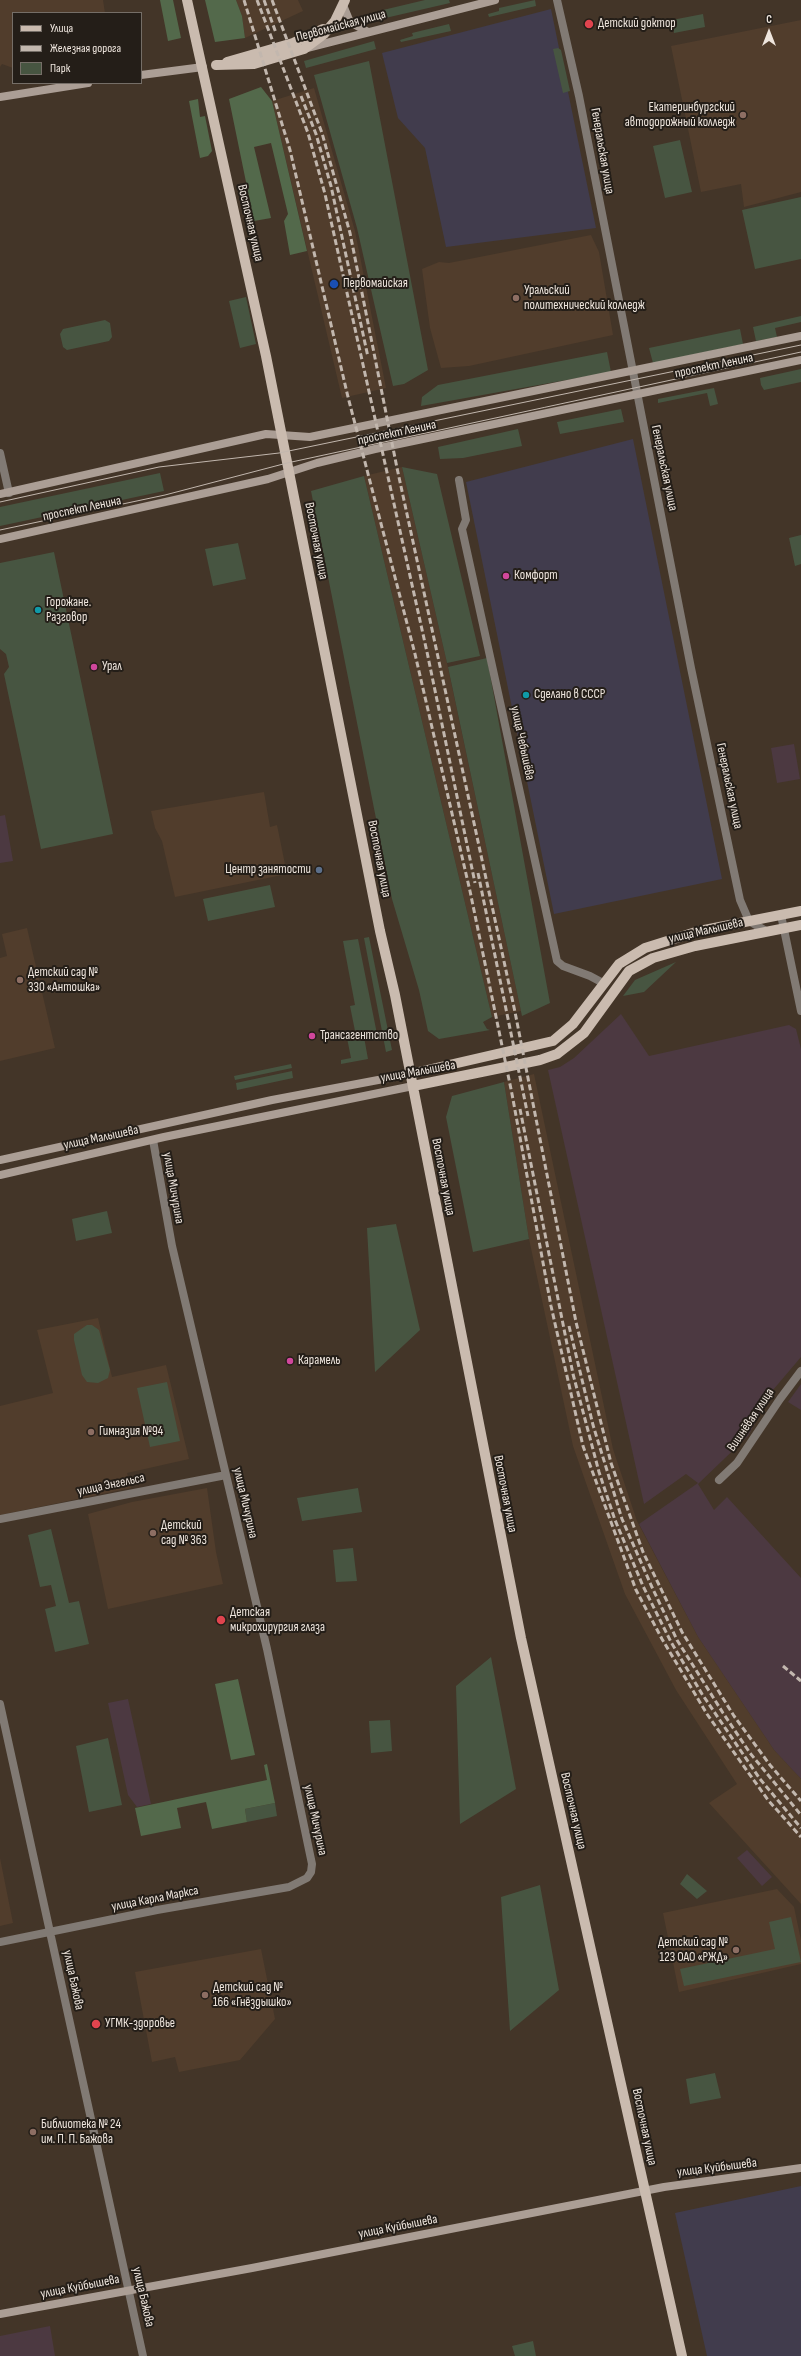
<!DOCTYPE html>
<html>
<head>
<meta charset="utf-8">
<style>
	body { margin:0 }
	#map { position:relative; width:801px; height:2356px; overflow:hidden; background:#433528; font-family:"Sofia Sans Condensed",sans-serif }
	canvas { display:block }
	.legend { position:absolute; left:12px; top:12px; width:130px; height:72px; box-sizing:border-box; background:#241e18; border:1px solid #756e67; margin:0; padding:5px 7px; list-style:none; font-size:12px; color:#eee5dd }
	.legend li { display:flex; align-items:center; gap:8px; height:20px }
	.legend b { width:20px; border:1px solid #756e67 }
	.north { position:absolute; left:749px; top:12px; width:40px; height:40px; -webkit-text-stroke:3px #241e18; paint-order:stroke; rotate:0deg; font-size:11px; font-weight:700; line-height:16px; text-align:center; color:#eee5dd }
	.north::after { content:''; display:block; margin:auto; width:14px; height:18px; background:#eee5dd; clip-path:polygon(50% 0,100% 100%,50% 72%,0 100%) }
</style>
</head>
<body>
<div id="map">
<canvas width="801" height="2356"></canvas>
<ul class="legend">
<li><b style="height:5px;background:#cabbaf"></b>Улица</li>
<li><b style="height:5px;background:#c2b7ae"></b>Железная дорога</li>
<li><b style="height:11px;background:#475541"></b>Парк</li>
</ul>
<div class="north">С</div>
</div>
<script>
const c = document.querySelector('canvas').getContext('2d');
c.lineJoin = 'round';
function paint(path, color) { c.fillStyle = color; c.fill(path, 'evenodd'); }
const toPath = rows => new Path2D(rows.map(r => 'M' + r).join(''));
function strokePath(path, color, width, dash) { c.strokeStyle = color; c.lineWidth = width; c.lineCap = dash ? 'butt' : 'round'; c.setLineDash(dash || []); c.stroke(path); }
function write(font, color, halo, rows, align = 'center') {
  c.font = font + ' "Sofia Sans Condensed",sans-serif'; c.lineWidth = 4; c.setLineDash([]); c.textBaseline = 'middle'; c.strokeStyle = halo; c.fillStyle = color; for (const [text, x, y, turn = 0] of rows) {
    c.save(); c.translate(x, y); c.rotate((+turn || 0) * Math.PI / 180); c.textAlign = isNaN(turn) ? turn : align; if (halo) c.strokeText(text, 0, 0); c.fillText(text, 0, 0); c.restore();
  }
}
const commercial = toPath([
	[551,9,596,228,446,247,425,148,398,118,382,53],
	[633,439,722,879,554,914,466,482],
	[801,2186,801,2356,707,2356,675,2213]
]);
const industrial = toPath([
	[794,744,800,779,777,783,771,748],
	[5,815,13,861,0,863,0,816],
	[621,1014,649,1056,789,1025,796,1029,801,1049,801,1357,773,1390,748,1436,698,1484,714,1510,727,1497,801,1578,801,1779,774,1750,698,1637,639,1524,698,1483,686,1474,644,1504,548,1070,560,1067,574,1058],
	[801,1384,801,1410,788,1402],
	[128,1699,151,1804,137,1807,128,1795,108,1703],
	[747,1850,772,1877,762,1886,737,1858],
	[50,2326,55,2356,0,2356,0,2336]
]);
const built = toPath([
	[0,0,103,0,105,13,13,13,13,68,2,64,0,67],
	[236,0,298,0,303,11,245,38,242,16],
	[801,20,801,192,744,207,741,184,701,192,671,46],
	[314,88,355,231,386,388,342,398,272,101],
	[591,235,599,252,613,335,469,366,441,368,430,328,422,269,439,262,449,263],
	[402,467,447,663,521,1011,492,1017,364,476],
	[264,792,270,827,277,825,287,874,175,897,162,841,155,828,151,811],
	[27,928,55,1048,0,1061,0,958,7,956,2,934],
	[534,1074,613,1449,637,1521,698,1637,774,1750,801,1779,801,1904,709,1803,737,1784,676,1690,625,1594,573,1446,529,1239,504,1082],
	[98,1318,112,1377,166,1365,189,1459,127,1473,131,1488,0,1515,0,1406,53,1393,37,1330],
	[207,1488,216,1552,223,1584,108,1609,88,1514,132,1502],
	[0,1858,13,1923,0,1926],
	[777,1889,794,1907,801,1940,801,1964,679,1992,663,1913],
	[261,1949,275,2019,240,2060,179,2072,175,2057,152,2062,135,1972]
]);
const green = toPath([
	[425,0,449,0,450,3,381,19,383,10],
	[535,0,536,6,489,17,488,14,499,11,499,8],
	[703,14,705,27,674,33,672,20],
	[449,24,451,31,401,42,400,40,413,36,412,33],
	[374,41,376,49,306,68,304,61],
	[558,48,561,50,570,91,563,93,553,49],
	[369,61,428,370,404,384,393,386,357,228,314,75],
	[680,140,692,192,665,198,653,146],
	[801,197,801,259,755,269,742,210],
	[246,297,256,344,240,348,229,301],
	[801,316,801,322,775,328,777,337,756,341,753,327],
	[105,320,110,323,112,337,109,341,67,350,63,347,60,334,63,329],
	[740,329,743,344,653,363,649,348],
	[607,352,611,372,421,406,422,397,438,385],
	[801,369,801,382,764,390,761,385,760,378],
	[714,388,718,404,710,406,707,393,658,403,658,399],
	[621,409,624,422,560,434,557,422],
	[518,429,522,446,463,458,440,459,438,447],
	[402,467,437,474,480,656,447,663],
	[160,473,164,491,0,526,0,507],
	[364,476,492,1017,483,1022,487,1029,490,1030,439,1039,428,1031,419,990,392,899,311,491],
	[801,535,801,564,795,566,789,538],
	[238,543,246,579,213,586,205,549],
	[54,552,113,834,41,849,4,674,9,667,6,654,0,649,0,563],
	[487,658,550,1003,522,1016,448,667],
	[270,885,275,907,208,921,203,899],
	[369,937,392,1050,386,1052,364,938],
	[358,939,377,1034,364,1037,368,1059,341,1064,341,1060,351,1058,347,1038,356,1036,350,1006,355,1005,343,941],
	[676,962,644,992,623,996,635,980],
	[291,1064,292,1068,235,1080,234,1076],
	[292,1071,293,1078,237,1090,236,1083],
	[504,1082,529,1239,473,1252,446,1117,452,1096],
	[107,1211,112,1233,76,1241,72,1219],
	[396,1224,420,1330,375,1372,367,1228],
	[87,1325,92,1325,99,1330,110,1370,108,1378,98,1383,87,1382,82,1375,74,1340,74,1334],
	[167,1382,180,1441,150,1447,137,1388],
	[358,1488,362,1512,302,1521,297,1498],
	[51,1529,69,1603,79,1601,89,1644,55,1652,45,1609,56,1606,51,1585,40,1587,28,1535],
	[353,1548,357,1581,336,1582,333,1550],
	[491,1657,516,1789,460,1824,456,1686],
	[390,1720,392,1751,371,1753,369,1721],
	[108,1738,122,1805,89,1812,76,1746],
	[275,1803,277,1816,247,1822,245,1809],
	[687,1874,707,1891,697,1899,680,1884],
	[540,1885,559,1990,510,2031,501,1897],
	[791,1917,801,1962,684,1986,680,1969,775,1949,769,1922],
	[715,2073,721,2098,690,2104,686,2079],
	[533,2341,536,2356,515,2356,512,2346]
]);
const forest = toPath([
	[160,0,173,0,181,38,168,41],
	[205,0,236,0,242,16,245,38,215,42],
	[261,87,272,101,307,251,290,255,284,221,288,214,271,143,254,147,271,218,254,221,229,99],
	[198,99,200,117,205,116,212,151,208,156,200,158,189,101],
	[238,1679,255,1755,231,1760,215,1684],
	[267,1764,275,1803,245,1809,247,1822,212,1829,206,1802,177,1808,181,1828,141,1836,135,1808,267,1780,264,1765]
]);
const street = toPath([
	[557,0,579,96,691,668,740,900,749,921,766,931],
	[0,453,9,493],
	[459,480,466,520,462,529,557,961,563,966,590,976,603,983],
	[781,915,801,1011],
	[719,1480,737,1463,780,1399,801,1371],
	[0,1519,226,1475],
	[0,1704,143,2356],
	[0,1942,157,1910,289,1887,307,1878,311,1872,312,1864,267,1649,172,1246,153,1140]
]);
const secondary = toPath([
	[343,5,350,22,368,32],
	[307,48,495,0],
	[141,75,203,67],
	[0,97,88,83],
	[0,494,266,434,310,437,801,336],
	[0,539,268,479,317,463,375,449,801,360],
	[0,1160,272,1100,410,1074],
	[0,1175,164,1137,413,1086],
	[0,2314,252,2268,664,2187,801,2168]
]);
const primary = toPath([
	[187,0,266,356,380,931,395,995,521,1638,682,2356],
	[227,62,293,43,323,29],
	[216,65,254,64,304,49,324,34,335,21,345,0],
	[410,1074,553,1041,573,1024,619,964,645,948,699,931,801,911],
	[413,1086,540,1060,557,1054,584,1033,629,971,653,958,695,946,801,925]
]);
const tram = toPath([
	[0,502,159,467,279,453,801,345],
	[0,530,165,495,287,463,801,352]
]);
const rail = toPath([
	[244,0,290,150,348,397,415,654,470,891,512,1094,551,1306,583,1446,636,1590,662,1639,707,1714,740,1761,768,1800,801,1837],
	[257,0,308,133,325,194,427,652,475,883],
	[264,0,276,33],
	[272,0,322,133,350,233,397,468,515,1012,576,1322,611,1463,643,1552,682,1632,734,1716,770,1765,801,1801],
	[301,96,316,134,331,186,368,357],
	[478,873,528,1116],
	[520,1109,573,1374,599,1472,615,1520,643,1586,671,1642,702,1694,760,1779,801,1828],
	[569,1326,593,1425,622,1519,651,1585,677,1640,723,1713,750,1753,801,1815],
	[783,1666,801,1681]
]);
const markers = [
	[589,24,5,"#e0444e"],
	[743,115,4,"#8d6e63"],
	[334,284,5,"#1a4fb4"],
	[516,298,4,"#8d6e63"],
	[506,576,4,"#d1479c"],
	[38,610,4,"#0f9aa8"],
	[94,667,4,"#d1479c"],
	[526,695,4,"#0f9aa8"],
	[319,870,4,"#5c6f8a"],
	[20,980,4,"#8d6e63"],
	[312,1036,4,"#d1479c"],
	[290,1361,4,"#d1479c"],
	[91,1432,4,"#8d6e63"],
	[153,1533,4,"#8d6e63"],
	[221,1620,5,"#e0444e"],
	[736,1950,4,"#8d6e63"],
	[205,1995,4,"#8d6e63"],
	[96,2024,5,"#e0444e"],
	[33,2132,4,"#8d6e63"]
];
const poiNames = [
	["Детский доктор",598,24],
	["Екатеринбургский",735,108,"right"],
	["автодорожный колледж",735,123,"right"],
	["Первомайская",343,284],
	["Уральский",524,291],
	["политехнический колледж",524,306],
	["Комфорт",514,576],
	["Горожане.",46,603],
	["Разговор",46,618],
	["Урал",102,667],
	["Сделано в СССР",534,695],
	["Центр занятости",311,870,"right"],
	["Детский сад №",28,973],
	["330 «Антошка»",28,988],
	["Трансагентство",320,1036],
	["Карамель",298,1361],
	["Гимназия №94",99,1432],
	["Детский",161,1526],
	["сад № 363",161,1541],
	["Детская",230,1613],
	["микрохирургия глаза",230,1628],
	["Детский сад №",728,1943,"right"],
	["123 ОАО «РЖД»",728,1958,"right"],
	["Детский сад №",213,1988],
	["166 «Гнёздышко»",213,2003],
	["УГМК-здоровье",105,2024],
	["Библиотека № 24",41,2125],
	["им. П. П. Бажова",41,2140]
];
const streetNames = [
	["Первомайская улица",341,26,-15],
	["Генеральская улица",602,151,80],
	["Восточная улица",250,223,77],
	["проспект Ленина",714,366,-12],
	["проспект Ленина",397,433,-12],
	["Генеральская улица",664,468,78],
	["проспект Ленина",82,509,-12],
	["Восточная улица",316,541,79],
	["улица Чебышёва",522,743,78],
	["Генеральская улица",729,786,78],
	["Восточная улица",379,859,79],
	["улица Малышева",706,931,-13],
	["улица Малышева",418,1072,-10],
	["улица Малышева",101,1138,-12],
	["Восточная улица",443,1177,79],
	["улица Мичурина",173,1188,80],
	["Вишнёвая улица",751,1420,-56],
	["улица Энгельса",111,1485,-12],
	["Восточная улица",505,1494,79],
	["улица Мичурина",245,1503,77],
	["Восточная улица",573,1811,77],
	["улица Мичурина",315,1820,78],
	["улица Карла Маркса",155,1899,-11],
	["улица Бажова",73,1980,78],
	["Восточная улица",644,2127,78],
	["улица Куйбышева",717,2168,-7],
	["улица Куйбышева",398,2227,-11],
	["улица Куйбышева",80,2287,-11],
	["улица Бажова",143,2297,77]
];
paint(commercial, '#413c4d');
paint(industrial, '#4c3941');
paint(built, '#513d2c');
paint(green, '#475541');
paint(forest, '#53694b');
strokePath(street, '#817a74', 8);
strokePath(secondary, '#ab9e95', 8);
strokePath(primary, '#cabbaf', 10);
strokePath(tram, '#c2b7ae', 1);
strokePath(rail, '#c2b7ae', 3, [6, 3]);
for (const [x, y, r, color] of markers) { const dot = new Path2D(); dot.arc(x, y, r, 0, 2 * Math.PI); c.fillStyle = color; c.fill(dot); strokePath(dot, '#241e18', 1.5); }
write('13px', '#eee5dd', '#241e18', poiNames, 'left');
write('13px', '#eee5dd', '#241e18', streetNames);
</script>
</body>
</html>
